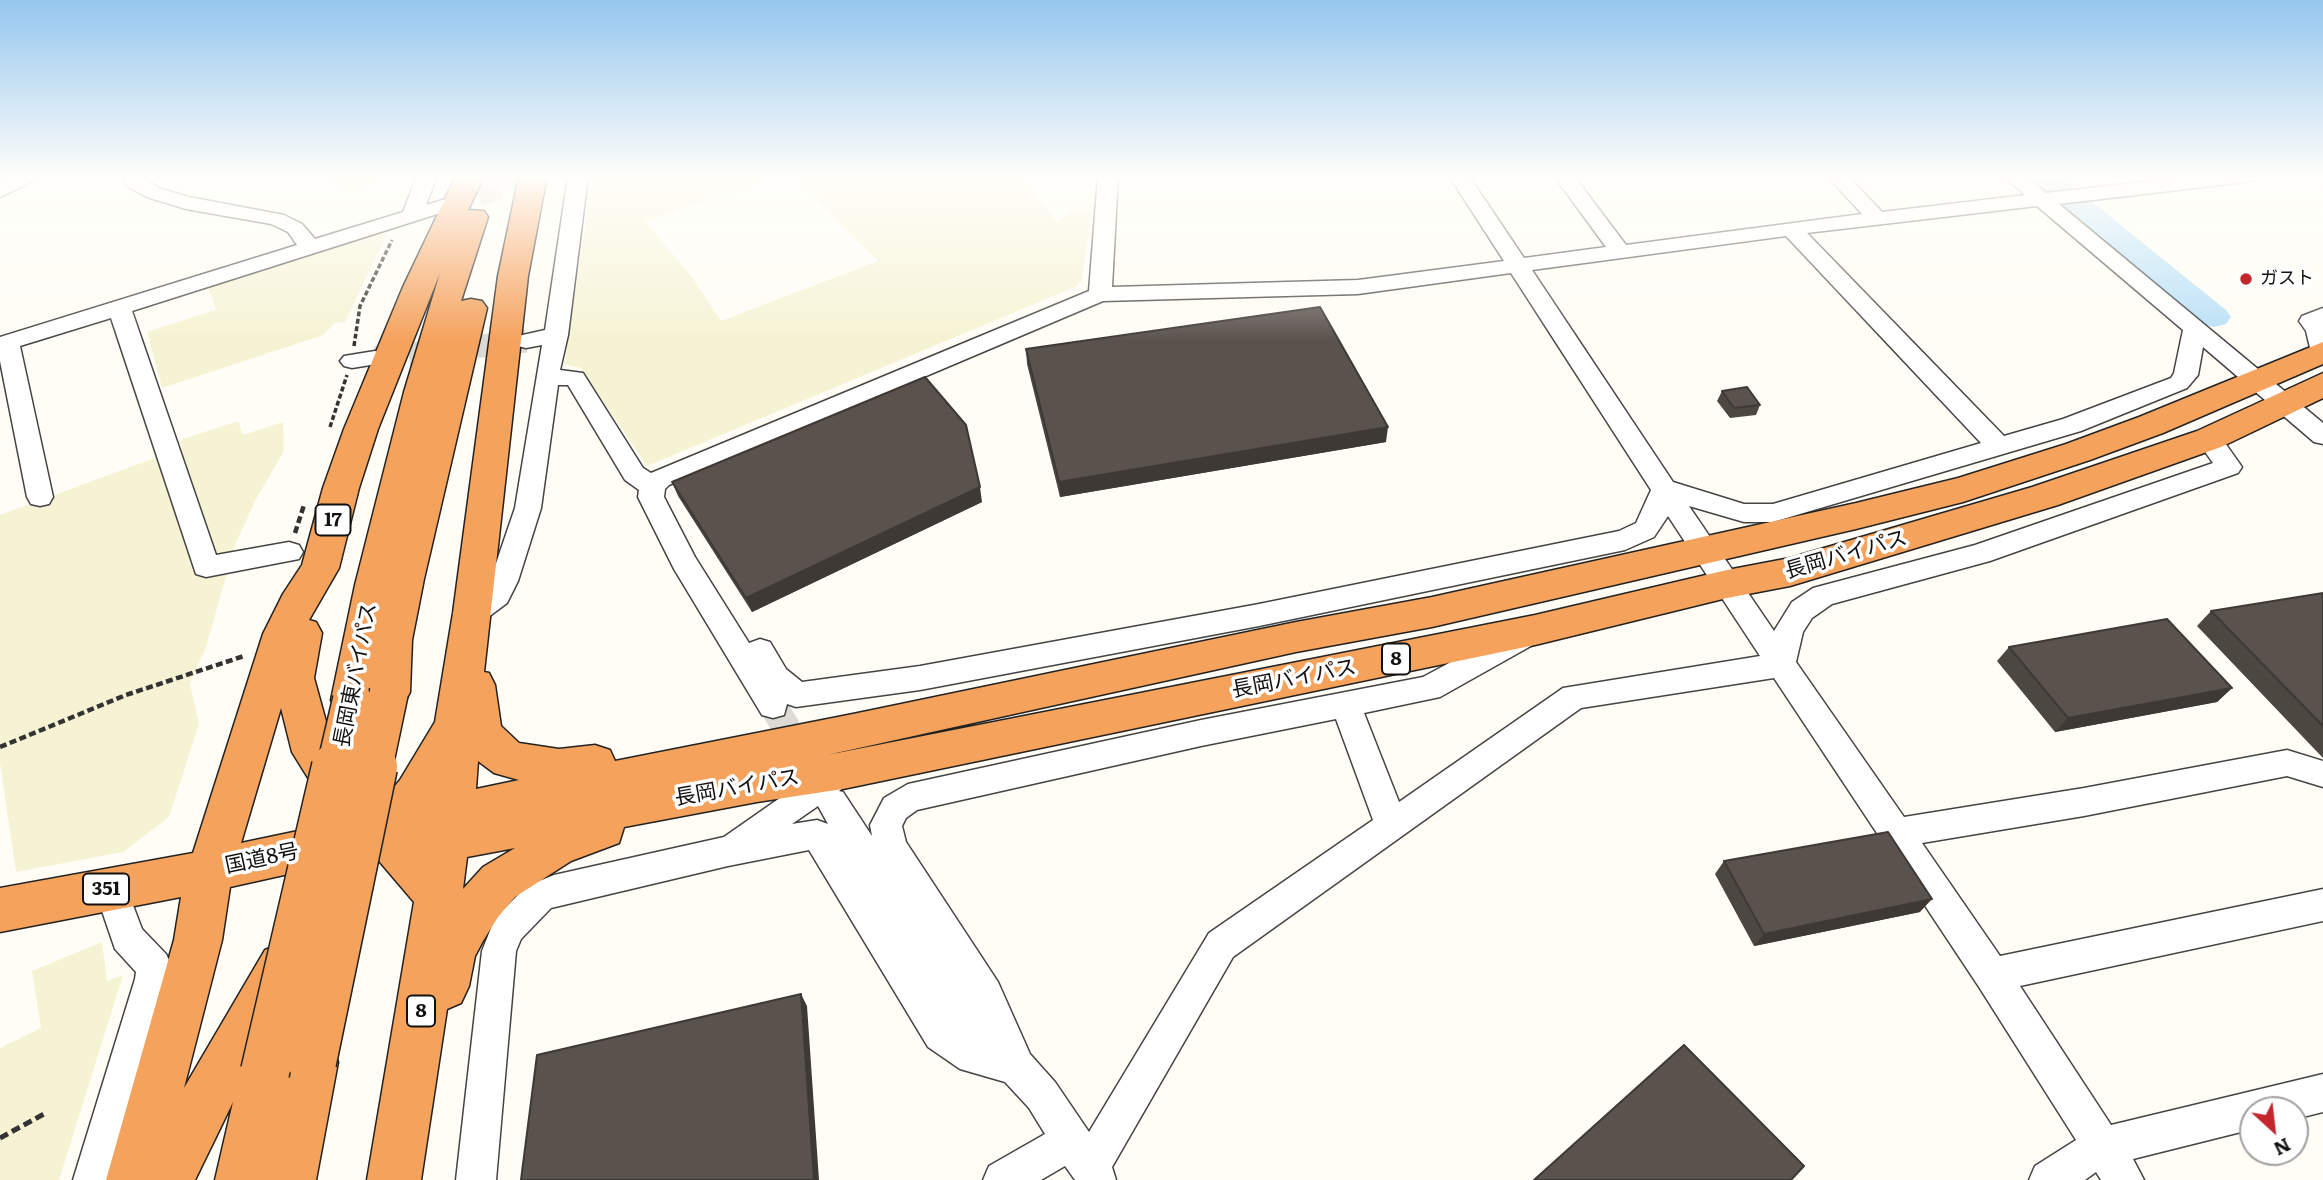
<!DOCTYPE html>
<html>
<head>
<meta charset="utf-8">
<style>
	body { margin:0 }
	#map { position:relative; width:2323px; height:1180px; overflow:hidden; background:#fffdf5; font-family:Literata,serif }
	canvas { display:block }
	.north { position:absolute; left:2239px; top:1096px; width:70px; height:70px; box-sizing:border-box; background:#fff; border:2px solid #a0a0a0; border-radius:50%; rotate:153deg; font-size:19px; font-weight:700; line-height:28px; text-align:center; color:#111 }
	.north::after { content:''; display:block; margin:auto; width:24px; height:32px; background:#c4262e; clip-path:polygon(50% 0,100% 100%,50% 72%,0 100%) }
</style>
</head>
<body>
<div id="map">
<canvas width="2323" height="1180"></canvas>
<div class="north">N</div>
</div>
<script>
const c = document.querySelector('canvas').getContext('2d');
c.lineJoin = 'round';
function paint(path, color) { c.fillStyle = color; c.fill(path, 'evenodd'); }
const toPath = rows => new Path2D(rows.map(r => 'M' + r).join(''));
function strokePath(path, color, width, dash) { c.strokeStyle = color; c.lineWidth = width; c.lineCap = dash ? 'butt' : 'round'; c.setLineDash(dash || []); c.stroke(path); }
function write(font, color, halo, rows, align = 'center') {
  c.font = font + ' Literata,"Noto Sans JP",serif'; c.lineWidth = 7; c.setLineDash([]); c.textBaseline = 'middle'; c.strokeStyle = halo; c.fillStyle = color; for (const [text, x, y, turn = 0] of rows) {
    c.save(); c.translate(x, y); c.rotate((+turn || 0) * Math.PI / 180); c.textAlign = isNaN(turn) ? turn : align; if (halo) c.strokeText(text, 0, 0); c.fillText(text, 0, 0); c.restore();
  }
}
const farmland = toPath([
	[309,176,382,176,369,185,349,187],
	[593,176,775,178,645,221,692,277,721,321,878,261,793,176,1019,176,1057,222,1074,209,1092,211,1082,279,1077,286,647,466,581,368,564,364],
	[374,232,387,234,345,322,335,323,323,335,162,388,147,332,216,310,207,284],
	[238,421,243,435,283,422,284,451,256,499,235,545,206,647,190,684,199,724,169,817,123,852,16,872,0,763,0,515,182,448,180,440],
	[102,942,107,981,123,975,59,1180,0,1180,0,1048,41,1028,32,971]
]);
const river = toPath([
	[2027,176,2060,176,2226,310,2231,317,2226,324,2214,327,2202,324,2027,176]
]);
const minorTunnelFar1 = toPath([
	[446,205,538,176],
	[375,358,526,341]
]);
const minorTunnel = toPath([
	[773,706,805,758]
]);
const pathFar2 = toPath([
	[354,346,360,306,392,240],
	[330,427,347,375]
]);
const pathFar1 = toPath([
	[295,533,304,505],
	[0,747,126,695,244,656]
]);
const path = toPath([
	[0,1138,44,1114]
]);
const minor = toPath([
	[14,176,39,176,36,180,0,197,0,183,14,176],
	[123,176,143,176,144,179,161,189,189,197,284,215,302,224,315,239,403,212,417,176,437,176,426,205,446,199,453,201,456,205,453,209,132,311,216,555,289,542,299,545,303,552,299,559,206,577,196,574,111,318,20,346,53,497,49,504,40,506,31,504,27,497,0,361,0,337,297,245,288,232,271,224,186,209,147,197,127,186,123,176],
	[568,176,588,176,568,335,560,370,583,373,643,468,651,473,1089,291,1098,176,1118,176,1112,287,1358,280,1504,261,1449,176,1469,176,1524,258,1606,247,1554,176,1574,176,1626,245,1862,214,1827,176,1848,176,1882,212,2025,195,2004,176,2026,176,2046,193,2195,176,2256,176,2253,180,2246,182,2059,204,2323,423,2323,444,2314,442,2203,347,2198,375,2187,388,2081,431,1773,522,1744,522,1689,506,1774,631,1792,602,1813,588,1975,545,2213,463,2196,439,2200,433,2209,431,2218,433,2242,467,2238,473,1990,561,1832,604,1812,618,1803,632,1796,662,1904,817,2084,788,2287,750,2323,761,2323,787,2287,776,2084,816,1922,843,2000,956,2323,889,2323,921,2020,986,2111,1125,2323,1074,2323,1112,2295,1119,2295,1110,2253,1110,2253,1129,2133,1159,2144,1180,2101,1180,2096,1172,2085,1180,2029,1180,2035,1166,2076,1140,1979,987,1774,678,1581,708,1233,957,1112,1167,1116,1180,1075,1180,1065,1166,1041,1180,983,1180,989,1166,1045,1134,1029,1108,1005,1082,960,1069,928,1047,809,850,728,866,551,908,521,939,516,951,496,1180,456,1180,482,951,495,918,527,886,554,875,724,837,827,765,838,761,849,765,854,774,849,783,839,791,843,792,872,836,870,825,884,798,908,784,1201,720,1423,677,1518,626,1528,623,1538,626,1542,634,1538,642,1440,697,1364,713,1399,802,1563,688,1760,656,1668,516,1654,537,1625,550,1259,626,920,690,796,707,787,704,784,715,773,718,762,715,674,569,638,497,639,490,625,480,568,385,558,385,541,508,518,581,507,603,483,621,473,624,463,621,459,613,463,605,487,588,490,581,515,508,542,345,526,348,518,346,514,341,518,336,545,330,568,176],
	[2037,206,2183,330,2174,373,2171,378,2063,419,2004,436,1807,233,2037,206],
	[1786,236,1981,443,1773,504,1744,504,1673,482,1532,270,1786,236],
	[1511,273,1651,490,1636,523,1619,531,1259,604,920,666,802,682,786,669,770,642,760,639,749,643,695,557,664,497,665,489,669,485,1103,301,1358,294,1511,273],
	[1336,719,1373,820,1209,933,1089,1132,1055,1082,1030,1054,998,982,906,842,902,826,906,818,917,810,1201,746,1336,719],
	[818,806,828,824,817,820,792,824,818,806],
	[2323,308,2323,359,2315,357,2311,352,2306,331,2299,321,2302,316,2323,308],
	[375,351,383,353,387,358,383,363,352,368,344,366,340,361,344,356,375,351],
	[119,895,131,900,142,929,166,954,172,966,171,979,113,1180,73,1180,135,979,136,972,115,949,102,911,107,900,119,895]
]);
const highway = toPath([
	[456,176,484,176,468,210,484,211,488,217,461,301,471,299,482,301,487,308,424,579,412,640,410,692,404,704,389,709,374,704,373,700,367,712,352,717,337,712,331,700,355,585,404,392,440,273,378,429,359,488,339,568,309,620,316,622,322,633,314,678,333,747,362,790,378,806,400,780,435,722,453,613,498,276,519,176,547,176,528,276,484,672,489,673,495,685,501,726,519,743,559,749,595,745,610,750,615,761,853,714,1296,622,1432,597,1856,503,1958,478,2066,444,2139,417,2323,342,2323,364,2163,433,2090,460,1963,502,1856,529,1432,627,1296,652,827,755,1535,615,1727,570,1790,558,2032,487,2197,431,2323,373,2323,398,2221,447,2058,505,1790,586,1727,598,1535,645,843,789,757,802,624,827,619,843,571,861,515,897,498,917,483,941,475,956,469,986,461,1003,447,1009,421,1180,367,1180,414,902,374,855,230,887,222,940,184,1088,265,950,282,943,299,950,306,966,261,1048,265,1046,283,1054,286,1062,294,1044,312,1036,330,1044,338,1062,316,1180,215,1180,233,1102,195,1180,106,1180,174,940,181,897,0,932,0,888,193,853,263,634,283,594,302,565,323,488,344,429,403,287,456,176],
	[281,708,292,752,336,823,241,843,281,708],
	[478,761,494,773,519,780,476,789,478,761],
	[515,848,483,867,463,889,467,857,515,848]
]);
const highwayBridgeFar1 = toPath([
	[336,768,352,700],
	[373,768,389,692]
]);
const highwayBridge = toPath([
	[312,1062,373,767],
	[265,1072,336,767]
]);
const wall = toPath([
	[1026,349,1386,442,1060,497,1027,364],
	[1722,391,1760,405,1756,415,1730,418,1717,401],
	[672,482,982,502,752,612,678,496],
	[2323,593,2323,758,2197,626,2211,611],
	[2009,647,2232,688,2217,702,2055,732,1997,661],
	[1724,861,1920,912,1754,946,1715,874]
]);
const shadedWall = toPath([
	[1388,427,1386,442,1060,497,1059,482],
	[980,487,982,502,752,612,746,598],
	[2232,688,2217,702,2055,732,2068,718],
	[1932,899,1920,912,1754,946,1764,934],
	[801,994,807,1006,819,1180,814,1180]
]);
const building = toPath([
	[1320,307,1388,427,1059,482,1026,349,1320,307],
	[925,377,966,425,980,487,746,598,672,482,925,377],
	[1747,387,1760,405,1734,408,1722,391,1747,387],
	[2323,593,2323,726,2211,611,2323,593],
	[2167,619,2232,688,2068,718,2009,647,2167,619],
	[1888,832,1932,899,1764,934,1724,861,1888,832],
	[801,994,814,1180,521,1180,537,1055,801,994],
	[1684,1045,1804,1166,1791,1180,1534,1180,1684,1045]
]);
const markers = [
	[2246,279,7,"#c4262e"]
];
const farPoinames = [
	["ガスト",2260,279]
];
const shields = [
	[333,520,35],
	[1396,659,28],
	[106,889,46],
	[421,1011,28]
];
const shieldNames = [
	["17",333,520],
	["8",1396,659],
	["351",106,889],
	["8",421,1011]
];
const streetNames = [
	["長岡バイパス",1846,555,-16],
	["長岡東バイパス",356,675,-79],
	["長岡バイパス",1294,679,-11],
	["長岡バイパス",737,788,-10],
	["国道8号",262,859,-12]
];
paint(farmland, '#f6f3d4');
paint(river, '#b9e0f7');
strokePath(minorTunnelFar1, '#dbdad3', 23, [23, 11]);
strokePath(minorTunnel, '#dbdad3', 28, [28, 14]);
strokePath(minor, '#444', 3);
strokePath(highway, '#222', 3);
strokePath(pathFar2, '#333', 3.5, [5, 2.5]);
strokePath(pathFar1, '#333', 4.5, [7, 3.5]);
strokePath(path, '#333', 5, [9, 4.5]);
paint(minor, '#fff');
paint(highway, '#f5a25d');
strokePath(highwayBridgeFar1, '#222', 41, []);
strokePath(highwayBridge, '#222', 51, []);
strokePath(highwayBridgeFar1, '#f5a25d', 38);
strokePath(highwayBridge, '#f5a25d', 48);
paint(wall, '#4d4742');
paint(shadedWall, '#3f3936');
paint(building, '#5a524d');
strokePath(building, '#3f3936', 2);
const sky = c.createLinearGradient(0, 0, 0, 341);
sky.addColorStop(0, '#95c6ee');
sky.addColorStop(0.52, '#fffefa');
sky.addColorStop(1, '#fffefa00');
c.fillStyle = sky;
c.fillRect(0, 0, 2323, 341);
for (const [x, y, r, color] of markers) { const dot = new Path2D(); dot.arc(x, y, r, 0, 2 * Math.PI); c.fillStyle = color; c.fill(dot); strokePath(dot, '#fff', 2.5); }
write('18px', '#111', '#fff', farPoinames, 'left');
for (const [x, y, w] of shields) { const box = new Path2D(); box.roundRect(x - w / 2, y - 15.5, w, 31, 5); c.fillStyle = '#fff'; c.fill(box); strokePath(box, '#111', 2); }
write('bold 19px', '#111', null, shieldNames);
write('21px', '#111', '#fff', streetNames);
</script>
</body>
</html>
